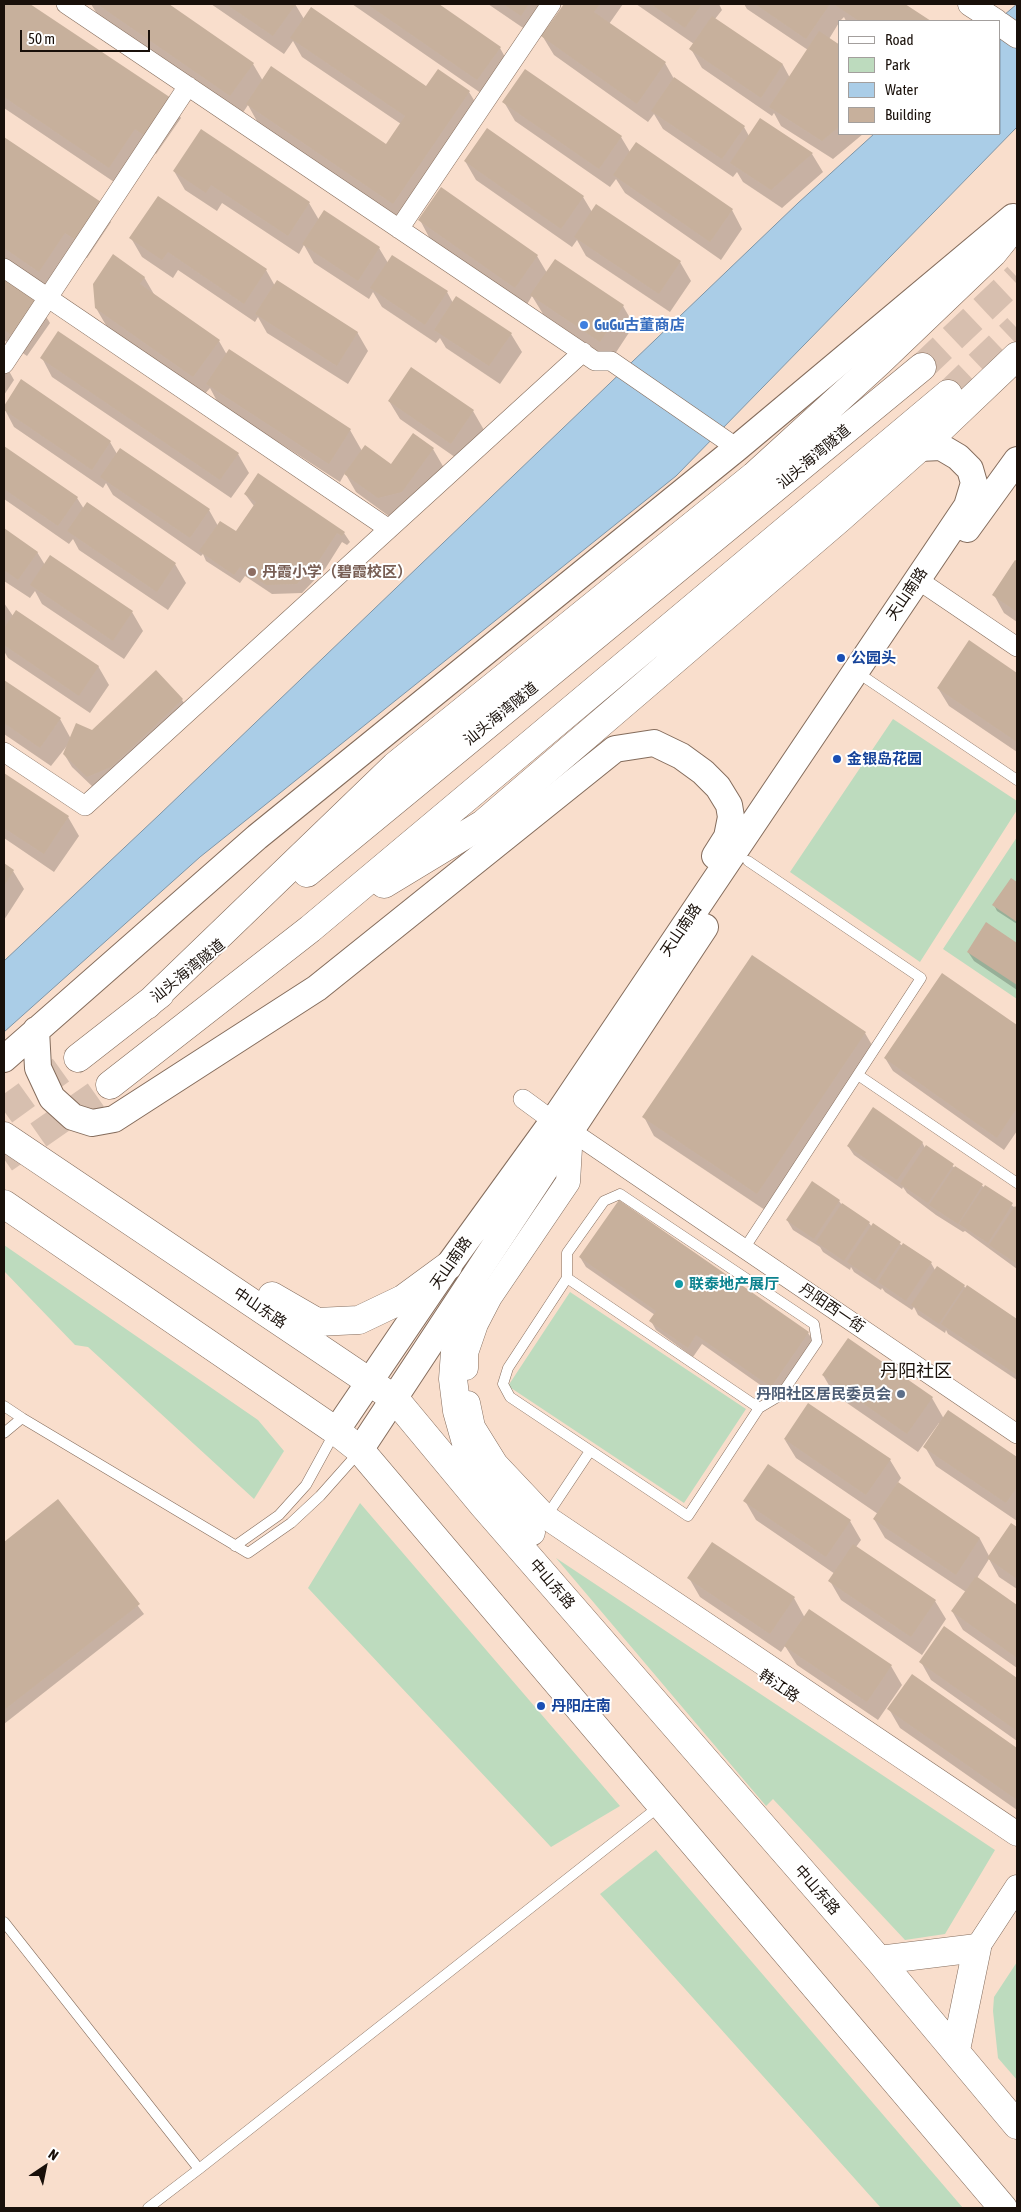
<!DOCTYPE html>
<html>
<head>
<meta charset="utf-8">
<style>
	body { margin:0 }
	#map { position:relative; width:1021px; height:2212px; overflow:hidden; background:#f9decc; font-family:"Asap Condensed",sans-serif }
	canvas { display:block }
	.frame { position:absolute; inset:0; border:5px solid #19100a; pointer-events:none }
	.legend { position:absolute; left:838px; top:20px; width:162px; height:115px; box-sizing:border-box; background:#fff; border:1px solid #a39f9d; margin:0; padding:6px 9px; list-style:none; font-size:15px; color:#19100a }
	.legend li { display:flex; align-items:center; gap:10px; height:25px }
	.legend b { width:25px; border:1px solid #a39f9d }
	.north { position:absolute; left:20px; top:2142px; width:50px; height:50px; -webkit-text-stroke:4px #fff; paint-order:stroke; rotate:34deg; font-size:14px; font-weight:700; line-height:20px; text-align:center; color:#19100a }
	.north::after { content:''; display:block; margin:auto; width:18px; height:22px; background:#19100a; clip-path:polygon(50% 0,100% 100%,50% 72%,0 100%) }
	.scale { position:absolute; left:20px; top:30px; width:130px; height:22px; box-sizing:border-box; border:2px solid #19100a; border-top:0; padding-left:6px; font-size:15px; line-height:18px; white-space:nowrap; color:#19100a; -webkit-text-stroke:4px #fff; paint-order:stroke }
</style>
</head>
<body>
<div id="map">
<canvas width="1021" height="2212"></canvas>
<div class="frame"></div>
<ul class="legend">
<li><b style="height:6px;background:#fff"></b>Road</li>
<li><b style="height:14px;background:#bddbbe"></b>Park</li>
<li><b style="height:14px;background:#aacde7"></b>Water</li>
<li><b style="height:14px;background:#c7b09c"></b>Building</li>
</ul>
<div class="north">N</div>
<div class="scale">50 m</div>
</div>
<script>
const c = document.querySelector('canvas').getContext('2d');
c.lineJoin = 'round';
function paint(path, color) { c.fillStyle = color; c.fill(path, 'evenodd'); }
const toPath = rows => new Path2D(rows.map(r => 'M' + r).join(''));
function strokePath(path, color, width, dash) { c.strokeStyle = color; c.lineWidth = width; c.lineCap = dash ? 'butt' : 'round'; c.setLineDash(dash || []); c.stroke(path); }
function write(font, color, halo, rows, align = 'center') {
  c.font = font + ' "Asap Condensed","Noto Sans SC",sans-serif'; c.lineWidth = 4; c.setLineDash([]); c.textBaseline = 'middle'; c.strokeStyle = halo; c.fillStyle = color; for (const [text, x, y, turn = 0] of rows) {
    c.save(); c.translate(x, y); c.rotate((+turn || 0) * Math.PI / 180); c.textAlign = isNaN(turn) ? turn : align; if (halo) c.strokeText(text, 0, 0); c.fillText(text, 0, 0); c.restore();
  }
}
const green = toPath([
	[893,719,1017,801,1017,810,920,962,790,872],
	[1017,837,1017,999,943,949],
	[4,1245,258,1420,284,1451,254,1499,88,1347,75,1345,4,1271],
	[570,1292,746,1409,684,1503,508,1386],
	[360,1503,620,1806,551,1847,308,1588],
	[556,1558,995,1850,945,1934,905,1940,773,1799,766,1806],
	[656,1850,963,2208,881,2208,600,1894],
	[1017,1962,1017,2080,998,2058,993,2011,994,1997]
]);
const water = toPath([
	[1017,4,1017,127,676,476,200,857,4,1032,4,961,159,815,798,203,874,134,1000,134,1000,21,997,21,1017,4]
]);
const shadow = toPath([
	[4,4,28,4,170,99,181,118,156,154,146,147,120,186,4,108],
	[91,4,167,4,253,64,263,81,387,146,401,124,302,57,293,41,284,54,211,4,295,4,304,19,426,87,469,92,480,110,404,222,258,123,248,105,242,114,97,14],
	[352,4,437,4,500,48,510,66,488,98],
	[488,4,553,4,532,34],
	[566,4,623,4,609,24,665,63,674,79,744,127,749,136,812,154,823,172,782,208,743,182,737,172,733,177,663,129,654,114,648,122,554,55,543,37],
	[636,4,719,4,722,10,715,19,783,65,790,78,808,50,747,9,744,4,903,4,929,21,846,21,844,17,840,21,829,39,840,46,840,134,863,134,833,159,781,126,774,113,772,116,702,68,691,49,694,44],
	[526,71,621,137,630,152,732,210,742,229,721,260,625,193,616,179,610,187,515,121,504,102],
	[201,131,309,203,319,220,379,248,388,263,447,292,453,303,511,334,522,352,500,384,446,348,440,338,436,343,382,307,373,292,369,299,314,263,304,245,299,254,222,203,217,211,185,190,174,171],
	[4,138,100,203,111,222,87,258,76,251,50,290,4,258],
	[465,161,583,197,592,212,680,262,691,281,670,312,586,256,577,240,572,247,476,180],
	[420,220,537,256,547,273,623,306,634,325,611,360,543,314,532,296,526,306,430,239],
	[131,238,266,270,275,286,357,332,368,351,348,384,267,333,258,317,255,322,178,270,173,278,142,257],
	[144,277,155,296,219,341,227,355,350,430,362,451,391,465,433,449,444,468,390,517,356,492,345,473,340,482,218,403,210,388,204,395,107,327,96,308],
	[4,280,39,305,50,323,27,356,4,340],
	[42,358,238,454,249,473,231,498,52,377],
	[4,362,14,380,4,395],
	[22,381,110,442,117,454,209,510,218,526,236,533,254,506,245,494,344,533,350,542,347,545,342,542,325,569,302,593,272,594,245,576,240,583,206,561,203,554,201,556,113,495,106,483,103,488,14,427,4,408],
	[389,401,473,411,484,430,462,462,400,419],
	[4,448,77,498,84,509,87,504,175,564,186,583,168,610,79,550,73,539,69,544,4,499],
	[4,529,37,552,45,565,50,557,132,612,143,631,124,659,42,604,35,591,30,598,4,581],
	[1016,562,1017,563,1017,622,1004,613,994,595],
	[4,603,13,616,98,666,109,685,90,713,8,658,4,651],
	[969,642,1017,674,1017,752,949,706,938,688],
	[156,672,182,700,190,712,95,789,72,767,64,754,70,742,51,766,4,734,4,681,60,719,71,739,92,731],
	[4,775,68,817,79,836,54,872,4,838],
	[4,865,13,871,24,889,4,920],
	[1011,879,1017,883,1017,924,997,911,994,905],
	[987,924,1017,944,1017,990,974,961,968,952],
	[942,975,1017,1026,1017,1131,1004,1150,893,1071,885,1058],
	[865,1033,876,1052,768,1212,654,1136,644,1117],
	[922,1142,925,1148,1017,1209,1017,1269,965,1231,963,1232,936,1215,907,1193,903,1187,902,1189,854,1155,848,1146],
	[839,1201,842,1205,869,1223,872,1227,931,1263,935,1270,964,1286,966,1289,967,1287,1017,1320,1017,1380,948,1334,946,1330,945,1333,918,1315,914,1307,912,1310,885,1292,882,1288,881,1290,854,1272,851,1267,850,1270,823,1252,820,1247,793,1230,787,1220],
	[580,1257,808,1333,814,1342,776,1396,702,1344,693,1357,656,1330,651,1321,655,1315,586,1267],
	[823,1375,932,1398,944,1419,949,1412,1017,1458,1017,1521,936,1466,925,1447,940,1424,939,1423,918,1452,834,1394],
	[785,1440,890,1460,901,1478,897,1484,980,1539,989,1556,1012,1524,1017,1528,1017,1589,999,1577,989,1559,977,1578,1017,1606,1017,1668,963,1630,952,1611,966,1592,885,1538,874,1519,878,1514,796,1458],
	[58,1501,144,1614,4,1724,4,1543],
	[745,1501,850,1521,861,1540,856,1547,935,1601,946,1619,922,1655,841,1600,830,1581,835,1574,756,1520],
	[689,1578,794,1598,805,1618,891,1666,902,1685,878,1720,797,1665,785,1646,781,1652,700,1597],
	[944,1628,1017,1680,1017,1741,931,1680,921,1662],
	[912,1676,1017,1749,1017,1810,900,1728,889,1709]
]);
const building = toPath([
	[4,4,30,4,171,98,145,136,135,129,109,168,4,97],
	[97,4,169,4,254,63,230,96],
	[226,4,296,4,273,36],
	[367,4,439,4,501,47,477,80],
	[503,4,529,4,521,16],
	[564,4,600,4,594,12,666,62,637,104,541,36],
	[651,4,702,4,685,28],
	[755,4,830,4,806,39],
	[836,4,905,4,931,21,859,21,835,5],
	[311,7,426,86,438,69,470,91,393,204,246,104,271,66,386,144,405,116,290,38],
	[712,16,783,64,761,98,689,49],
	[819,31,840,45,840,126,822,141,769,107],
	[525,69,622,136,599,169,502,102],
	[674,77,745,126,722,159,651,111],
	[760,118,813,153,771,190,730,163],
	[487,128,584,196,561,229,464,161],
	[201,129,310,202,288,236,211,185,206,193,173,171],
	[4,137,101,202,76,240,65,233,39,272,4,248],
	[636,142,733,209,710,242,613,175],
	[441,187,538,255,515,288,418,220],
	[158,196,267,269,244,304,168,252,162,260,129,238],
	[596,204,681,261,659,294,574,237],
	[324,210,380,247,358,281,302,244],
	[113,254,145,277,140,284,220,340,193,377,95,308,93,284],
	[392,255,448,291,425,325,370,288],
	[555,259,624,305,600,342,530,295],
	[4,279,40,304,16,338,4,330],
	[277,280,358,332,337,366,255,314],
	[456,296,512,333,489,366,434,330],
	[58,331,239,453,220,480,40,358],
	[229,349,351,429,329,464,206,384],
	[411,367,474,410,451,444,388,401],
	[21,379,111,441,92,470,4,410,4,406],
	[413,433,434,448,402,492,378,498,344,474,365,445,391,464],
	[4,446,78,497,58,526,4,489],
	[120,448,210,509,190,538,100,477],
	[258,473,345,532,342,536,337,533,320,559,297,584,266,585,240,567,234,575,199,551,220,521,236,531,256,502,244,494],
	[87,502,176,563,157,592,67,531],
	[4,528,38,552,18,580,4,570],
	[50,555,133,611,113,641,30,585],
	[1015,560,1017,561,1017,612,992,595],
	[16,610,99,666,79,696,4,645,4,628],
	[969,640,1017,673,1017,742,937,688],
	[156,670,183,699,111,767,87,777,63,754,76,723,92,730],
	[4,680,61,718,40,748,4,723],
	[4,773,69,816,44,854,4,828],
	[4,863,14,870,4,886],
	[1011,878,1017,882,1017,922,992,905],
	[986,922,1017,943,1017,985,967,952],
	[752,955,866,1032,757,1194,642,1117],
	[942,973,1017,1025,1017,1108,997,1138,884,1058],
	[873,1107,923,1142,897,1180,847,1146],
	[926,1145,954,1164,928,1203,900,1184],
	[955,1166,983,1184,958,1224,929,1205],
	[812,1181,840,1200,814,1239,786,1220],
	[985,1185,1013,1203,988,1243,959,1224],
	[619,1200,809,1332,771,1387,696,1335,688,1348,649,1321,656,1311,579,1257],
	[842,1203,870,1222,844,1261,816,1242],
	[1015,1206,1017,1208,1017,1264,989,1245],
	[873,1223,901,1242,875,1281,847,1262],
	[903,1243,932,1262,906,1301,878,1282],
	[937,1266,965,1285,939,1324,911,1305],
	[967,1285,1017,1319,1017,1375,941,1324],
	[848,1338,933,1397,907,1434,822,1375],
	[808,1403,891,1459,866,1495,784,1439],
	[948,1410,1017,1457,1017,1487,1006,1503,923,1447],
	[768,1464,851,1520,826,1557,743,1501],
	[898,1482,980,1538,956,1575,873,1519],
	[58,1499,140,1604,4,1710,4,1542],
	[1011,1523,1017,1527,1017,1579,987,1558],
	[712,1542,795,1597,770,1634,687,1578],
	[853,1544,936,1600,911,1637,828,1581],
	[976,1576,1017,1605,1017,1658,951,1611],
	[809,1609,892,1665,867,1702,784,1646],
	[944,1626,1017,1678,1017,1731,919,1662],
	[912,1674,1017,1748,1017,1800,887,1709]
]);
const trunkTunnel = toPath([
	[922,367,1017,277],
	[948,394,1017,328],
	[4,1111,78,1058],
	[4,1159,110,1085]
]);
const service = toPath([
	[867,679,1017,780],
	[858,1075,1017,1183],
	[620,1194,814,1324,817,1342,781,1395,759,1408,688,1516,510,1397,503,1384,508,1368,567,1278,567,1253,604,1201,620,1194],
	[744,1249,921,978,748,861],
	[567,1278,759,1408],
	[4,1406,22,1418],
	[4,1433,22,1418,248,1553,291,1523,320,1496,360,1451],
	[546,1517,590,1451],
	[235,1546,279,1515,306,1485,335,1432],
	[4,1922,199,2169,661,1805],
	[148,2208,199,2169]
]);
const minor = toPath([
	[66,4,595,361,611,361,737,448],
	[399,229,551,4],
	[4,268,389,529],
	[4,364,188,86],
	[927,586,1017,647],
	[4,752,85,806,583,352],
	[523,1099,553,1121],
	[571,1131,1017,1434]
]);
const tertiary = toPath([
	[970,4,996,21],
	[1000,24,1017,36],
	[466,1368,466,1353,476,1324,490,1297,568,1182,571,1131],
	[468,1403,473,1427,496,1464,546,1517,1017,1834],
	[977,1948,1017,1887]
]);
const secondary = toPath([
	[967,529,1017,460],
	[36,1030,38,1068,52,1098,73,1117,92,1123,114,1119,317,988,615,749,654,743,681,756,703,772,718,787,729,805,731,817,727,837,715,856],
	[4,1059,257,837,737,448,1013,217],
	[336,1431,448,1266,553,1121,967,506,974,483,970,469,958,457,941,447,919,448],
	[360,1450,705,927]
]);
const primary = toPath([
	[4,1136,395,1399,483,1505,879,1960,1017,2125],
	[4,1204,336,1431,360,1450,1003,2208],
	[473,1281,464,1306,455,1352,453,1379,457,1411,466,1443,486,1477,531,1532],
	[272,1296,317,1322,359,1320,403,1299,448,1266],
	[879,1960,977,1948,956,2050]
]);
const trunk = toPath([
	[307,873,922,367],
	[384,884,483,824,839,519,935,434,1017,356],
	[147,1005,395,766,754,476,879,362,993,253,1017,223],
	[78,1058,160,994],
	[110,1085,310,929,948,394]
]);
const markers = [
	[584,325,5,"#3f7fe0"],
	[252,572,5,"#8d6e63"],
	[841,658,5,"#1a4fb4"],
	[837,759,5,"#1a4fb4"],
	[679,1284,5,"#0f9aa8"],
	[901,1394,5,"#5c6f8a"],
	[541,1706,5,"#1a4fb4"]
];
const shopNames = [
	["GuGu古董商店",594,325]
];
const streetNames = [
	["汕头海湾隧道",814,457,-40],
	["天山南路",907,594,-56],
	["汕头海湾隧道",501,714,-39],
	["天山南路",681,930,-56],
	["汕头海湾隧道",188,971,-39],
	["天山南路",451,1263,-55],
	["中山东路",260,1308,34],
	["丹阳西一街",832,1308,34],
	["中山东路",552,1584,49],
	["韩江路",779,1686,34],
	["中山东路",817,1890,49]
];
const educationNames = [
	["丹霞小学（碧霞校区）",262,572]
];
const transitNames = [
	["公园头",851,658],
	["金银岛花园",847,759],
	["丹阳庄南",551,1706]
];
const cultureNames = [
	["联泰地产展厅",689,1284]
];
const serviceNames = [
	["丹阳社区居民委员会",891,1394]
];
const quarterNames = [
	["丹阳社区",916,1371]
];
paint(green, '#bddbbe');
paint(water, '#aacde7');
strokePath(water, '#7e94a5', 1);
paint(shadow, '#0003');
paint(building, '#c7b09c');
strokePath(trunkTunnel, '#d7bfaf', 28, [28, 14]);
strokePath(service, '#846c5c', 11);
strokePath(minor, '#846c5c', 20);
strokePath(tertiary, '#846c5c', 25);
strokePath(secondary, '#846c5c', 28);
strokePath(primary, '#846c5c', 29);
strokePath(trunk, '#846c5c', 29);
strokePath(service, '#fff', 10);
strokePath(minor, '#fff', 19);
strokePath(tertiary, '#fff', 24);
strokePath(secondary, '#fff', 26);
strokePath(primary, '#fff', 28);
strokePath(trunk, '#fff', 28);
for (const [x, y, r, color] of markers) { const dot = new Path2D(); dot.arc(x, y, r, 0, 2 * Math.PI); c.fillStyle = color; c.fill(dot); strokePath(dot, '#fff', 2); }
write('bold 15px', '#366cbe', '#fff', shopNames, 'left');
write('15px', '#19100a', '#fff', streetNames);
write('bold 15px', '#785e54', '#fff', educationNames, 'left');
write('bold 15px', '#164399', '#fff', transitNames, 'left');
write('bold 15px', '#0d838f', '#fff', cultureNames, 'left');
write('bold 15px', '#4e5e75', '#fff', serviceNames, 'right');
write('18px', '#19100a', '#fff', quarterNames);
</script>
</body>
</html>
